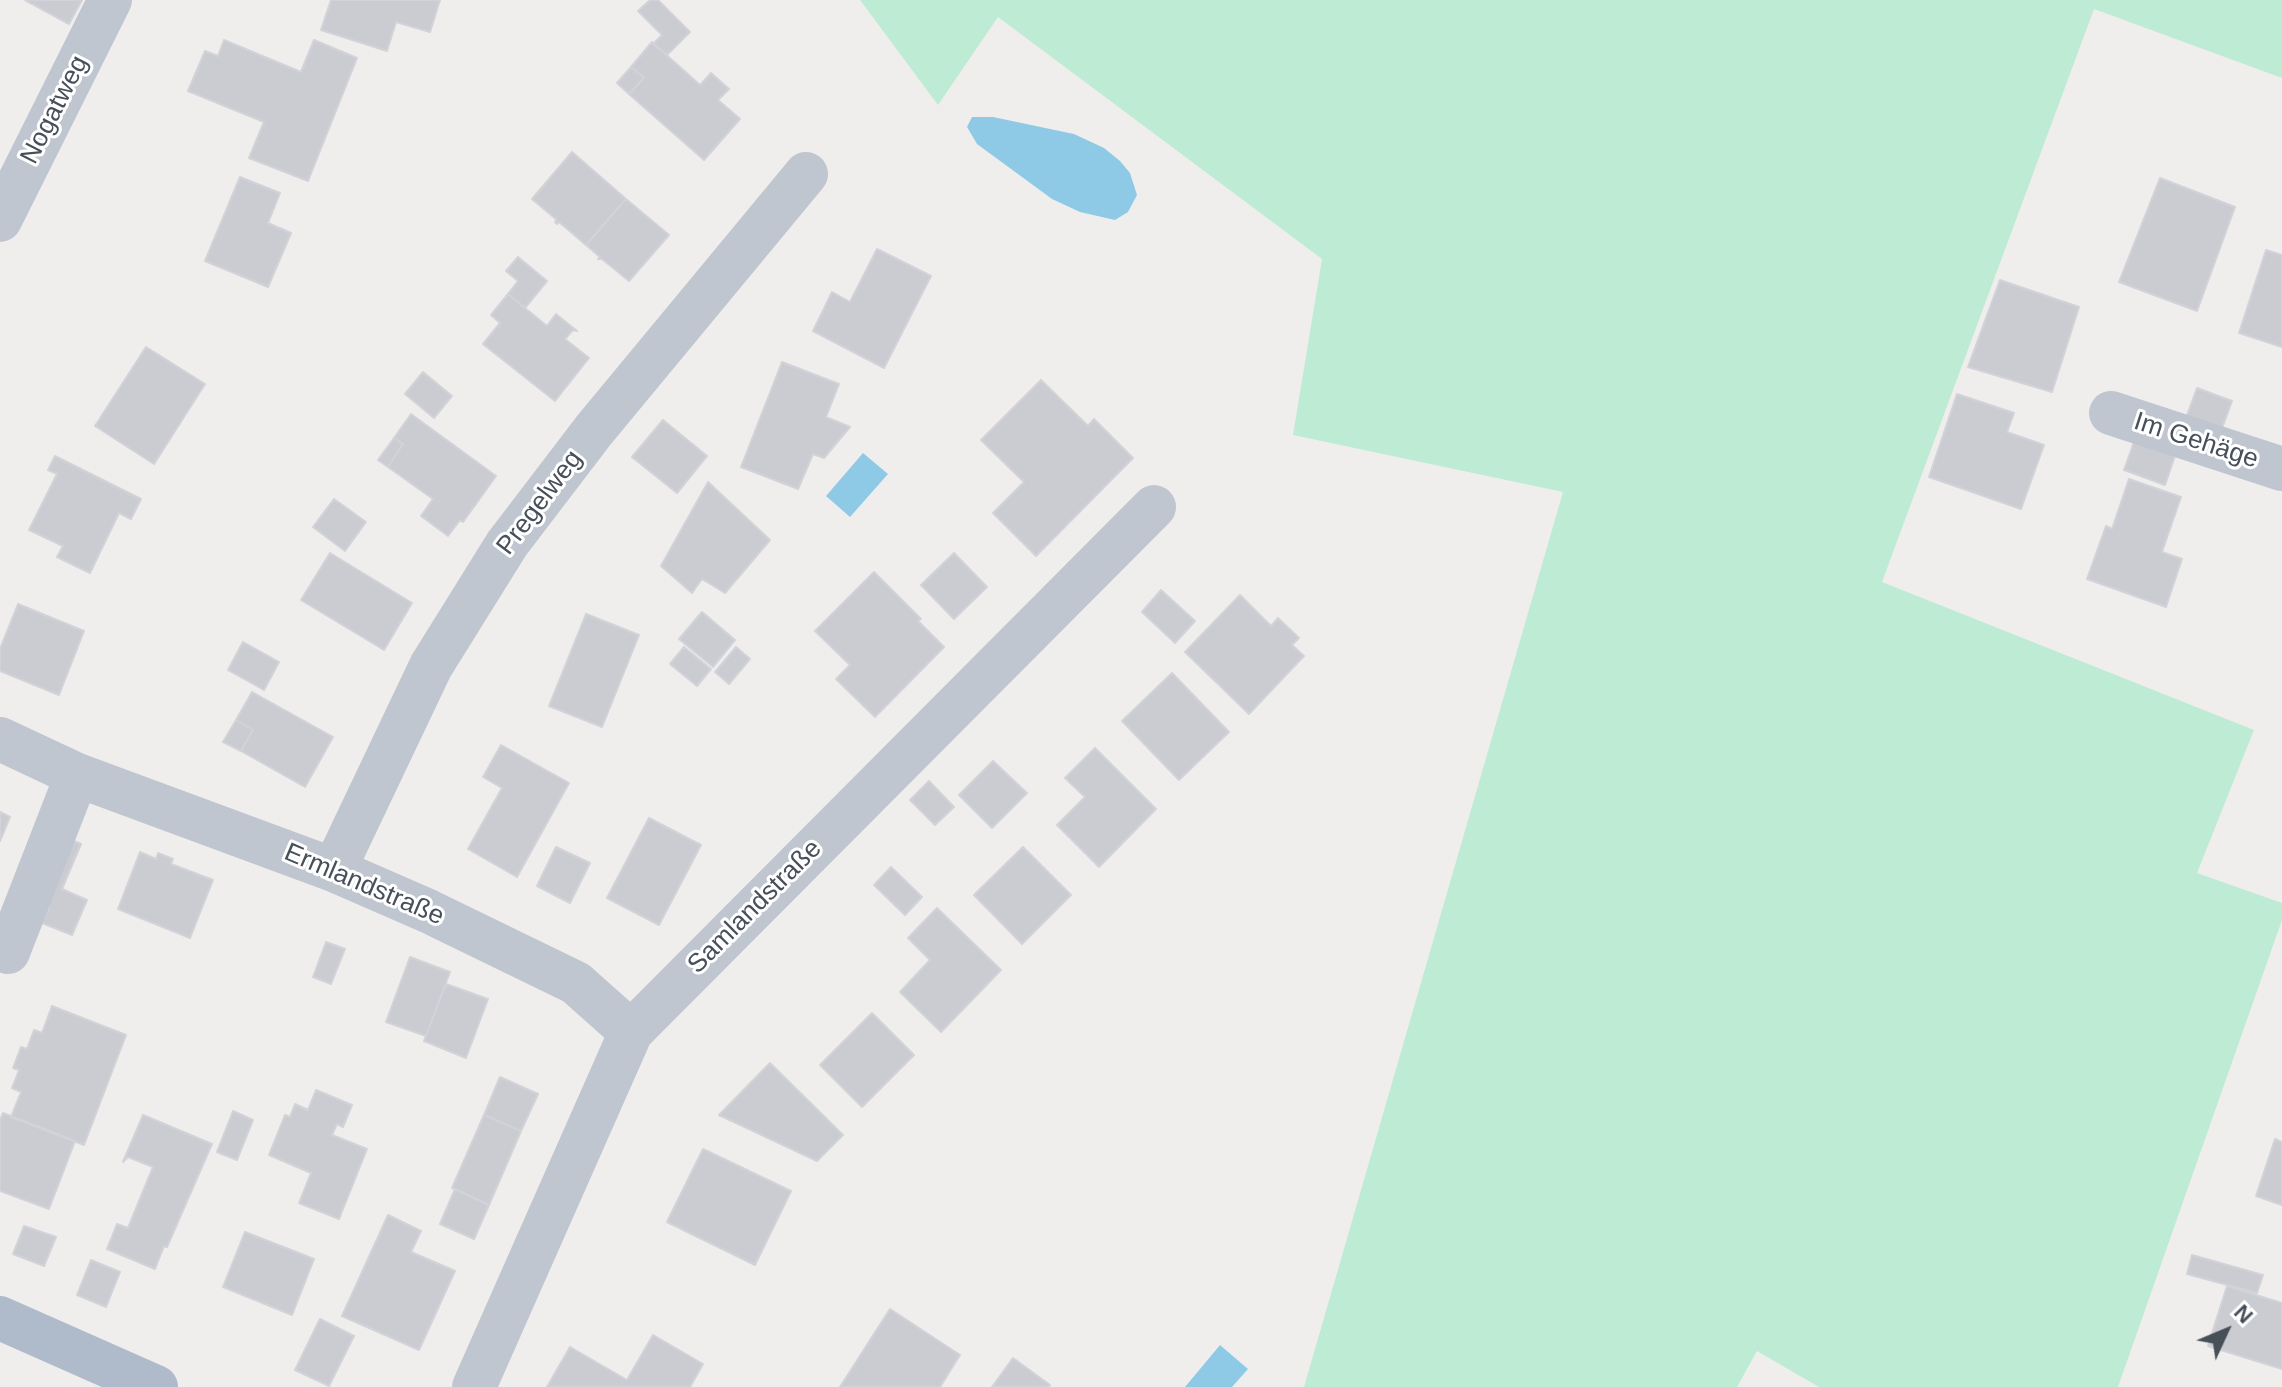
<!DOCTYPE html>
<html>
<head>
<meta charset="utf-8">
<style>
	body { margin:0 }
	#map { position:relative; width:2282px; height:1387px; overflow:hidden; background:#f0eeed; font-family:Helvetica,sans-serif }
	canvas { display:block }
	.north { position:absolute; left:2186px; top:1291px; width:80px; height:80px; -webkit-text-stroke:6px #fff; paint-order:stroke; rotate:46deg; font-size:22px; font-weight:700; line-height:32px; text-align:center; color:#474f59 }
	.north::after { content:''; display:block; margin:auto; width:28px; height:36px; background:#474f59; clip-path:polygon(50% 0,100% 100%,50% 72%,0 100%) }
</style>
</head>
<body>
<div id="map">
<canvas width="2282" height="1387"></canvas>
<div class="north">N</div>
</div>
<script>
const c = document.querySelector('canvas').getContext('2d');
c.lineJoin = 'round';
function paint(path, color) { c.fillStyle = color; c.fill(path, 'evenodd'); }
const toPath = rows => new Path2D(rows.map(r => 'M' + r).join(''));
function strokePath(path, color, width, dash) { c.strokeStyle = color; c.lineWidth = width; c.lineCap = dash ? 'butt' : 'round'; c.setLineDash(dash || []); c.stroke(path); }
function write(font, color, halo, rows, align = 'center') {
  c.font = font + ' Helvetica,sans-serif'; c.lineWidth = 6; c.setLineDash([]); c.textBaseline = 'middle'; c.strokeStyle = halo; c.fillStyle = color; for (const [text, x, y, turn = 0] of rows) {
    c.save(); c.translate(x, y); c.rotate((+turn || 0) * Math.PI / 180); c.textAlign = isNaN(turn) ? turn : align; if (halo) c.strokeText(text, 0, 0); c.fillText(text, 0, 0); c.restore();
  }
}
const green = toPath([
	[860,0,2282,0,2282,78,2094,9,1882,582,2254,730,2197,873,2282,903,2282,920,2118,1387,1819,1387,1757,1351,1737,1387,1304,1387,1563,492,1293,435,1322,259,998,17,938,105]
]);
const water = toPath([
	[972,117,993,117,1074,134,1104,148,1120,161,1130,173,1137,195,1128,212,1115,220,1080,212,1052,199,977,144,967,127],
	[863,453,888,474,850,517,826,496],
	[1220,1345,1248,1369,1232,1387,1185,1387]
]);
const building = toPath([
	[25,0,82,0,69,24,25,0],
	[331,0,440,0,430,32,396,22,387,51,321,30,331,0],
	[650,0,658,0,690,32,667,55,653,44,662,35,638,11,650,0],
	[224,40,301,72,314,40,357,58,308,181,249,158,264,122,188,91,205,51,218,56,224,40],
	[652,42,700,85,711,73,729,89,718,100,740,119,704,160,629,94,644,78,631,67,652,42],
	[631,67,644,78,629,94,617,83,631,67],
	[572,152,626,199,586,245,559,222,557,224,555,222,557,220,532,199,572,152],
	[240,177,280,193,268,223,291,233,268,287,205,261,240,177],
	[2160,178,2235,207,2197,311,2119,282,2160,178],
	[626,199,669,235,629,281,602,259,598,259,600,257,586,245,626,199],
	[877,249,931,276,884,368,813,331,832,292,850,302,877,249],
	[2266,250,2282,255,2282,347,2239,333,2266,250],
	[518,257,547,281,525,308,508,294,518,281,506,271,518,257],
	[2000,280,2079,307,2052,392,1968,367,2000,280],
	[508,294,547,326,556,314,577,331,573,330,565,339,589,358,555,401,483,344,500,323,491,315,508,294],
	[146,347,205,384,154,464,95,426,146,347],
	[782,362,839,384,826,417,850,427,824,458,813,454,798,489,741,467,782,362],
	[423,372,452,396,434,418,405,394,423,372],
	[1041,380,1088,426,1094,419,1133,458,1036,556,993,513,1024,482,981,440,1041,380],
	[2197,388,2232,401,2221,431,2186,418,2197,388],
	[1957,394,2014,413,2007,432,2044,445,2021,509,1929,477,1957,394],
	[411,414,496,476,463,522,460,520,448,536,421,516,433,499,388,467,403,444,394,438,411,414],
	[663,420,707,456,677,493,632,457,663,420],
	[394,438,403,444,388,467,378,460,394,438],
	[2135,439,2176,453,2165,485,2124,470,2135,439],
	[55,456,141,499,131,519,119,513,90,573,57,557,63,546,29,530,57,474,48,470,55,456],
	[2129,479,2181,497,2162,552,2182,559,2166,607,2087,579,2106,526,2112,529,2129,479],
	[708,482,770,540,725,593,702,579,692,593,661,566,708,482],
	[334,499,366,522,345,551,313,527,334,499],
	[330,553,412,603,384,650,301,600,330,553],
	[954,553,987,587,954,619,921,585,954,553],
	[874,572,921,619,918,621,944,647,875,717,836,679,850,665,815,631,874,572],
	[1161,590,1195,621,1175,643,1142,612,1161,590],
	[1240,595,1271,626,1278,618,1299,638,1292,645,1304,656,1249,714,1185,652,1240,595],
	[18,604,84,631,59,695,0,671,0,649,18,604],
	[702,612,735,640,713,667,679,639,702,612],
	[586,614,639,635,602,727,549,706,586,614],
	[243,642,279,662,264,690,228,670,243,642],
	[684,647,711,669,697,686,670,664,684,647],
	[736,647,750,659,729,684,715,672,736,647],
	[1172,673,1229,732,1179,780,1122,721,1172,673],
	[252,692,333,737,305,787,241,751,253,730,236,720,252,692],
	[236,720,253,730,241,751,223,742,236,720],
	[501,745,569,783,517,877,468,849,502,788,483,777,501,745],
	[1095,748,1156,809,1099,867,1057,825,1085,797,1065,778,1095,748],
	[993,761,1027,793,992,828,959,795,993,761],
	[929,781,954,807,935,825,910,800,929,781],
	[0,812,10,817,0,841,0,812],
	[649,818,701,845,659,925,607,898,649,818],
	[65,837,81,844,62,889,87,900,72,935,42,923,49,908,37,902,65,837],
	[556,847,590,863,570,903,537,886,556,847],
	[1023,847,1071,895,1022,944,974,895,1023,847],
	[140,852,156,859,158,853,173,859,171,864,213,880,190,938,118,909,140,852],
	[891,867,922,897,905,915,874,885,891,867],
	[937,908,1001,970,941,1032,900,992,930,960,908,938,937,908],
	[326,942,345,949,331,984,313,977,326,942],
	[410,957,450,972,426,1036,386,1022,410,957],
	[446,984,488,999,466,1058,424,1041,446,984],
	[52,1006,126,1035,84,1145,11,1117,21,1092,12,1088,19,1070,13,1068,21,1047,27,1049,34,1030,42,1033,52,1006],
	[872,1013,914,1055,862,1107,820,1065,872,1013],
	[770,1063,843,1135,817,1161,719,1115,770,1063],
	[500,1077,538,1094,521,1131,484,1115,500,1077],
	[316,1090,352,1105,343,1127,337,1124,332,1135,367,1149,339,1219,299,1203,311,1173,269,1155,285,1115,290,1117,295,1104,308,1110,316,1090],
	[233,1111,253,1120,237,1160,217,1152,233,1111],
	[3,1113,75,1141,49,1209,0,1191,0,1120,3,1113],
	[143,1115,212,1144,167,1247,164,1246,155,1269,107,1249,117,1224,128,1228,153,1167,128,1157,123,1162,143,1115],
	[484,1115,521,1131,489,1205,452,1188,484,1115],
	[2275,1139,2282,1142,2282,1205,2256,1196,2275,1139],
	[703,1149,791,1191,755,1265,667,1222,703,1149],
	[455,1189,489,1205,474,1239,440,1224,455,1189],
	[388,1215,421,1231,411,1252,455,1271,419,1350,342,1316,388,1215],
	[24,1226,56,1237,44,1266,13,1254,24,1226],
	[245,1232,314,1259,292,1315,223,1287,245,1232],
	[2192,1255,2263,1275,2257,1293,2187,1274,2192,1255],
	[91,1260,120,1272,106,1307,77,1295,91,1260],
	[2227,1286,2282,1303,2282,1369,2208,1346,2227,1286],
	[890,1309,960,1355,940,1387,840,1387,890,1309],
	[320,1319,354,1336,329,1386,295,1370,320,1319],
	[653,1335,703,1364,690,1387,547,1387,570,1347,627,1380,653,1335],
	[1013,1358,1050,1385,1048,1387,992,1387,1013,1358]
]);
const minor = toPath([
	[0,220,110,0],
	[2111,413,2282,469],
	[0,739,77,775,334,870,428,911,576,983,631,1032],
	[334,870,431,666,507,544,594,430,806,174],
	[8,952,77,775],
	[474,1387,631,1032,1154,507]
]);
const major = toPath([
	[0,1318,156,1387]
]);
const streetNames = [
	["Nogatweg",55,110,-63],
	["Im Gehäge",2196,441,18],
	["Pregelweg",540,503,-53],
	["Ermlandstraße",364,885,23],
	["Samlandstraße",755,907,-45]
];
paint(green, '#beebd4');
paint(water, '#8ecae6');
paint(building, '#caccd2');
strokePath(building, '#d2d3d9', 2);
strokePath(minor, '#bfc6cf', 44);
strokePath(major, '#afbacb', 44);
write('26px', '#474f59', '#fff', streetNames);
</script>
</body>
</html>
